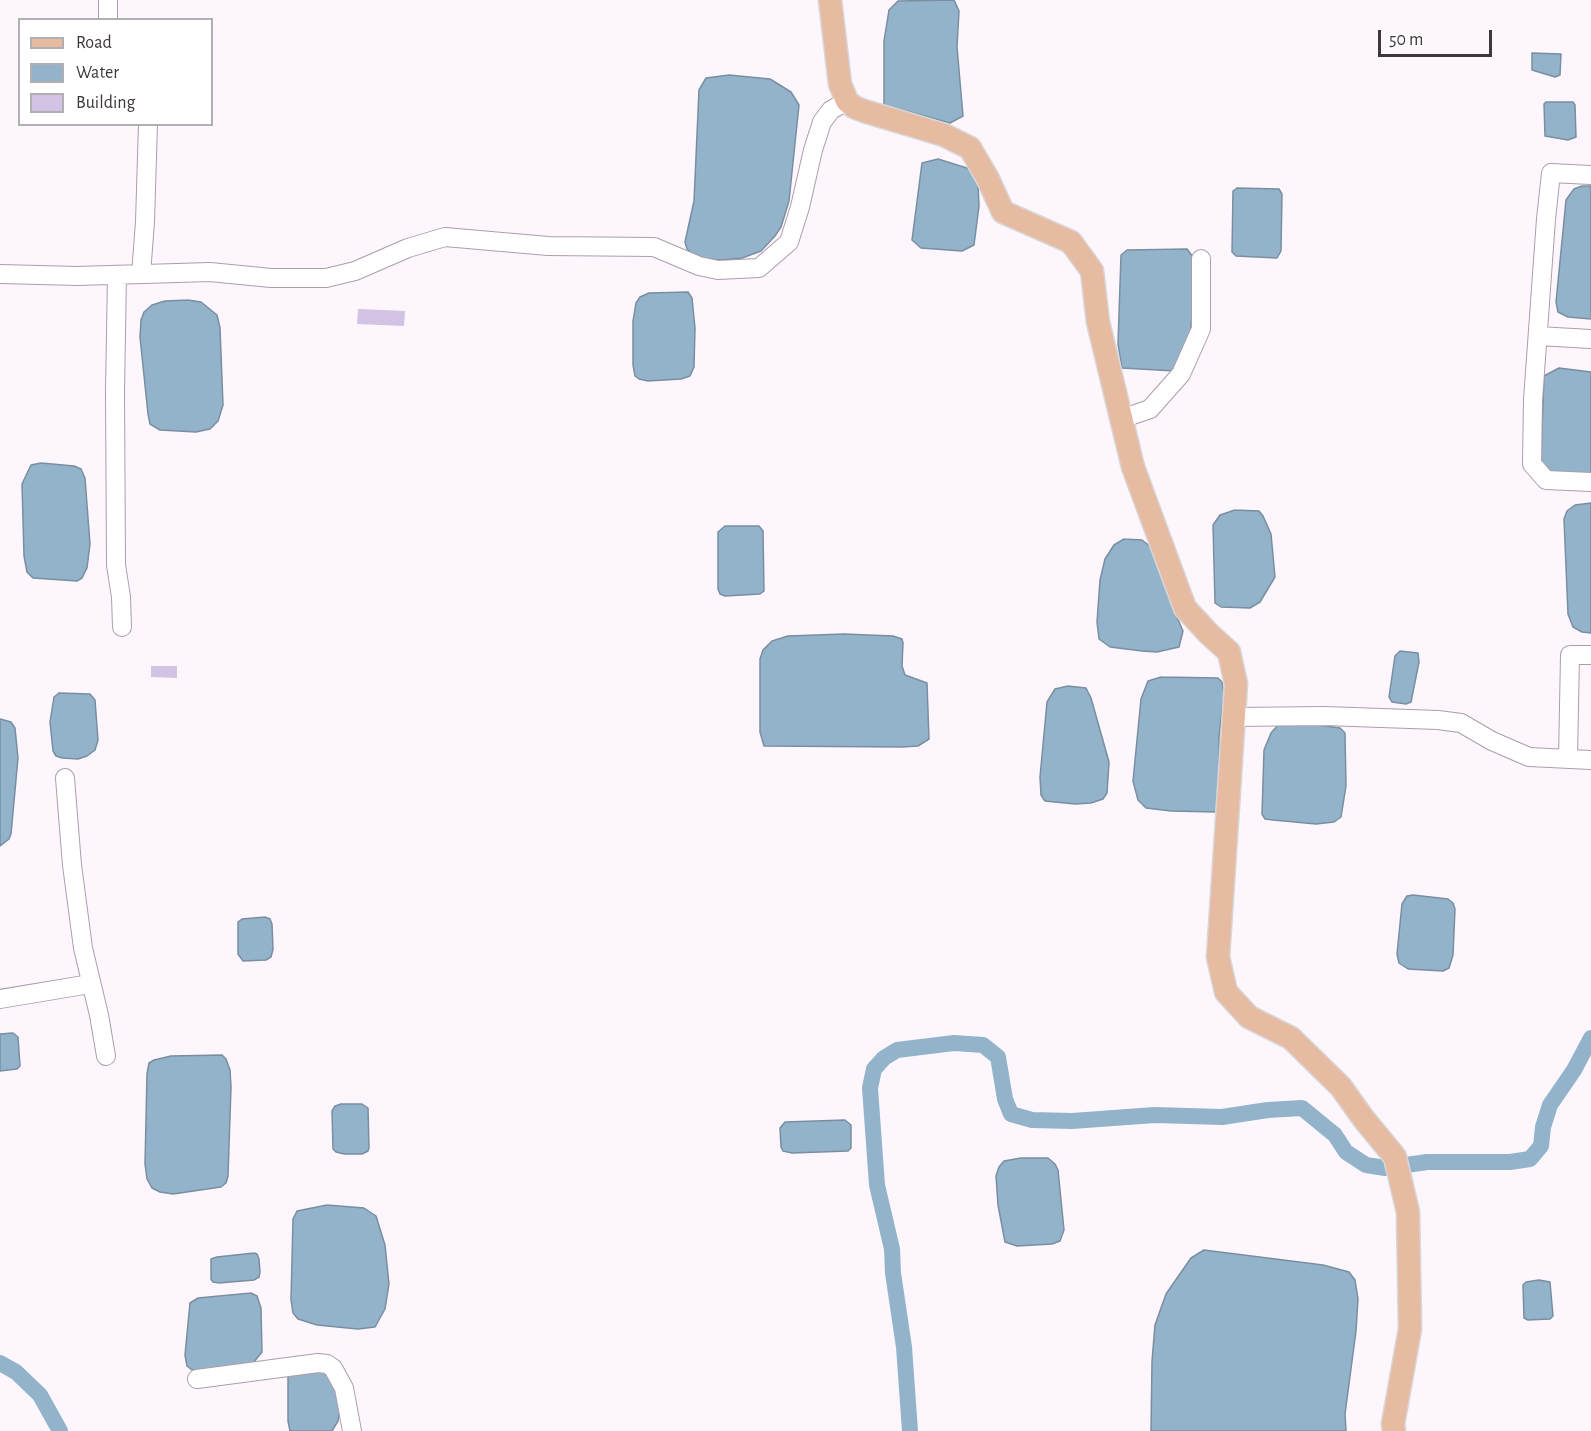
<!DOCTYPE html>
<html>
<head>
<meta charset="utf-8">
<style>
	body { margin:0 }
	#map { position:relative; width:1591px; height:1431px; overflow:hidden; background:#fdf7fd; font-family:"Alegreya Sans",sans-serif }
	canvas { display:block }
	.legend { position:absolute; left:18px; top:18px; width:195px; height:108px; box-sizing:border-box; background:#fff; border:2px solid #b2afb2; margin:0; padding:8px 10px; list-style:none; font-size:18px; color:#3e383e }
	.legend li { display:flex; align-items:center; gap:12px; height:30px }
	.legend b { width:30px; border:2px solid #b2afb2 }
	.scale { position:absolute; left:1378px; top:30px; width:114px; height:27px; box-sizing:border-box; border:3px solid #3e383e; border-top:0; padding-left:8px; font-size:18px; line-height:21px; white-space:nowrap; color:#3e383e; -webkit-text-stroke:4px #fff; paint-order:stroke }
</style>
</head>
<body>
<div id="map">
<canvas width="1591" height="1431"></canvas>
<ul class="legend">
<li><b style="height:8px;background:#e6bba2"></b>Road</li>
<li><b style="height:16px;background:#93b3cb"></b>Water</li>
<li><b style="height:16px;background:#d2c2e3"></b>Building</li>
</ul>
<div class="scale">50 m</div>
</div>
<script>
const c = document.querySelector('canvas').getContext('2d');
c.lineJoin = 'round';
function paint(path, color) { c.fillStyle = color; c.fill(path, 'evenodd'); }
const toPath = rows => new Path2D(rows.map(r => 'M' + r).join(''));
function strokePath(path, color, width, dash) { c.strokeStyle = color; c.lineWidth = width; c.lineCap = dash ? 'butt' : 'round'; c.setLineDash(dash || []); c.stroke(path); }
const water = toPath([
	[954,0,959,11,957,47,963,116,950,123,884,105,884,41,889,10,898,1,954,0],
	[1532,53,1561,54,1560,75,1555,77,1532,70,1532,53],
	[729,75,770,79,791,92,799,105,789,201,781,227,775,236,761,251,742,258,721,260,706,259,693,254,687,249,685,242,694,201,699,90,706,78,729,75],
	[1546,102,1573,102,1575,105,1576,137,1568,140,1545,136,1544,104,1546,102],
	[938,159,970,169,978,183,979,206,974,245,962,251,921,248,912,240,922,163,938,159],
	[1582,186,1591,186,1591,319,1568,317,1558,312,1556,302,1566,200,1574,189,1582,186],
	[1237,188,1279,189,1282,194,1281,251,1277,258,1236,256,1232,252,1233,191,1237,188],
	[1187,249,1193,257,1193,307,1190,335,1175,371,1122,368,1118,344,1121,255,1127,250,1187,249],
	[688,292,692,298,695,328,694,367,690,376,681,379,648,381,639,379,635,376,633,365,633,321,636,303,640,297,649,293,688,292],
	[188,300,201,302,217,315,220,328,223,405,218,421,210,429,196,432,160,430,150,424,148,414,140,337,141,320,144,312,152,305,165,301,188,300],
	[1559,368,1591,372,1591,475,1552,473,1544,468,1541,459,1544,376,1559,368],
	[41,463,74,466,81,469,85,478,90,544,87,568,82,578,77,581,33,578,27,572,24,556,22,484,31,465,41,463],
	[1591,503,1591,633,1582,632,1573,627,1568,614,1564,519,1567,511,1575,505,1591,503],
	[1235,510,1259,511,1263,516,1271,534,1275,577,1260,602,1250,608,1221,607,1215,603,1213,525,1220,515,1235,510],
	[725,526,759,526,763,531,764,591,760,594,725,596,720,594,718,589,718,532,725,526],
	[1124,539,1142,540,1151,547,1159,564,1168,596,1183,631,1179,647,1157,652,1142,651,1110,647,1099,639,1097,622,1100,580,1105,559,1114,545,1124,539],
	[844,634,893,636,902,639,903,643,902,666,905,675,927,683,929,739,918,746,902,747,764,746,760,732,760,659,763,650,772,641,788,636,844,634],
	[1400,651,1418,653,1419,662,1411,702,1406,704,1392,702,1389,697,1395,656,1400,651],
	[1161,677,1218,678,1222,682,1224,694,1219,737,1220,796,1219,809,1216,812,1171,811,1146,808,1138,800,1133,781,1141,699,1148,681,1161,677],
	[1068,686,1086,688,1091,698,1109,762,1107,793,1103,799,1091,803,1075,804,1045,801,1041,795,1040,777,1047,702,1055,689,1068,686],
	[59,693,90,694,95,700,98,740,95,750,87,756,78,759,62,758,56,756,53,751,50,722,54,697,59,693],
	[0,719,11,722,15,728,18,758,11,834,9,839,0,846,0,719],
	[1279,724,1311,724,1340,728,1345,733,1346,786,1341,817,1334,822,1316,824,1273,820,1265,819,1262,814,1264,750,1271,733,1279,724],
	[1413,895,1448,899,1453,903,1455,909,1453,955,1449,968,1443,971,1408,969,1399,963,1397,954,1402,904,1407,896,1413,895],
	[265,917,270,919,272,924,273,949,271,957,266,960,243,961,238,954,238,922,242,919,265,917],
	[13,1033,18,1037,20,1066,17,1069,0,1071,0,1034,13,1033],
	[222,1055,226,1059,230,1070,231,1087,228,1176,226,1183,221,1187,173,1194,160,1192,152,1188,147,1179,145,1164,147,1074,149,1063,154,1060,171,1056,222,1055],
	[341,1104,362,1104,368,1108,369,1148,368,1151,362,1154,344,1154,336,1152,333,1149,332,1111,335,1106,341,1104],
	[845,1120,851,1125,851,1148,848,1151,792,1153,783,1151,781,1147,780,1128,785,1122,845,1120],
	[1021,1158,1048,1158,1055,1164,1058,1170,1064,1230,1060,1241,1052,1244,1017,1246,1005,1242,998,1205,996,1176,999,1167,1004,1161,1021,1158],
	[327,1205,364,1208,376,1216,385,1245,389,1284,385,1309,375,1327,358,1329,317,1325,298,1319,293,1313,291,1300,293,1219,297,1211,327,1205],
	[1204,1250,1323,1265,1349,1272,1355,1280,1358,1299,1356,1331,1345,1414,1346,1431,1151,1431,1152,1361,1155,1325,1166,1294,1191,1258,1204,1250],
	[254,1253,257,1254,259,1259,260,1272,259,1277,254,1280,219,1283,213,1282,211,1279,211,1259,217,1257,254,1253],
	[1539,1280,1550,1282,1553,1316,1550,1319,1528,1320,1524,1318,1523,1285,1526,1282,1539,1280],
	[251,1293,257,1296,261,1308,262,1352,253,1363,207,1371,192,1370,187,1366,185,1355,190,1303,198,1298,251,1293],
	[324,1371,335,1385,340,1410,338,1421,332,1431,290,1431,288,1421,288,1374,324,1371]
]);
const canal = toPath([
	[0,1363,16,1372,40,1395,60,1431],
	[910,1431,904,1347,893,1273,892,1249,877,1185,870,1088,874,1069,884,1058,897,1050,954,1043,983,1045,998,1057,1005,1099,1011,1114,1032,1120,1072,1121,1155,1115,1222,1117,1268,1110,1302,1108,1335,1135,1346,1152,1366,1165,1385,1168,1427,1162,1510,1162,1530,1159,1541,1146,1543,1127,1550,1105,1574,1070,1591,1038]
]);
const building = toPath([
	[358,309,405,311,404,326,357,324],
	[151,666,177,666,177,678,151,677]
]);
const minor = toPath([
	[108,0,108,20],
	[1591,175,1551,173,1546,219,1533,400,1532,464,1546,480,1591,482],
	[0,274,77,276,210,272,271,278,326,278,355,271,408,248,445,237,548,246,654,247,699,266,718,270,759,268,789,242,800,207,813,150,822,122,831,110,847,101],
	[141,274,145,222,148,124],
	[117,275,115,391,116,565,121,597,122,627],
	[1538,336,1591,339],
	[1121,419,1150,409,1181,374,1201,329,1201,259],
	[1234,717,1325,716,1438,720,1461,723,1492,741,1529,757,1591,760],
	[1568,759,1570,655,1591,655],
	[65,778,72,865,83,948,99,1015,106,1056],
	[0,999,90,984],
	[197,1379,318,1363,327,1364,333,1368,344,1388,352,1431]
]);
const major = toPath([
	[830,0,840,84,847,101,854,107,864,111,944,135,970,148,988,179,1003,212,1071,242,1092,271,1098,322,1133,467,1185,608,1209,634,1229,652,1236,684,1218,957,1226,992,1249,1017,1291,1038,1341,1087,1363,1118,1395,1157,1408,1212,1410,1329,1393,1424,1394,1431]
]);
paint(water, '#93b3cb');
strokePath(water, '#7a8ea1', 1.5);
strokePath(canal, '#93b3cb', 16);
paint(building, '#d2c2e3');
strokePath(minor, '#ac9dab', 20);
strokePath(major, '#d8d7d8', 25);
strokePath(minor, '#fff', 18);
strokePath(major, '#e6bba2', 22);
</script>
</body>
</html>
